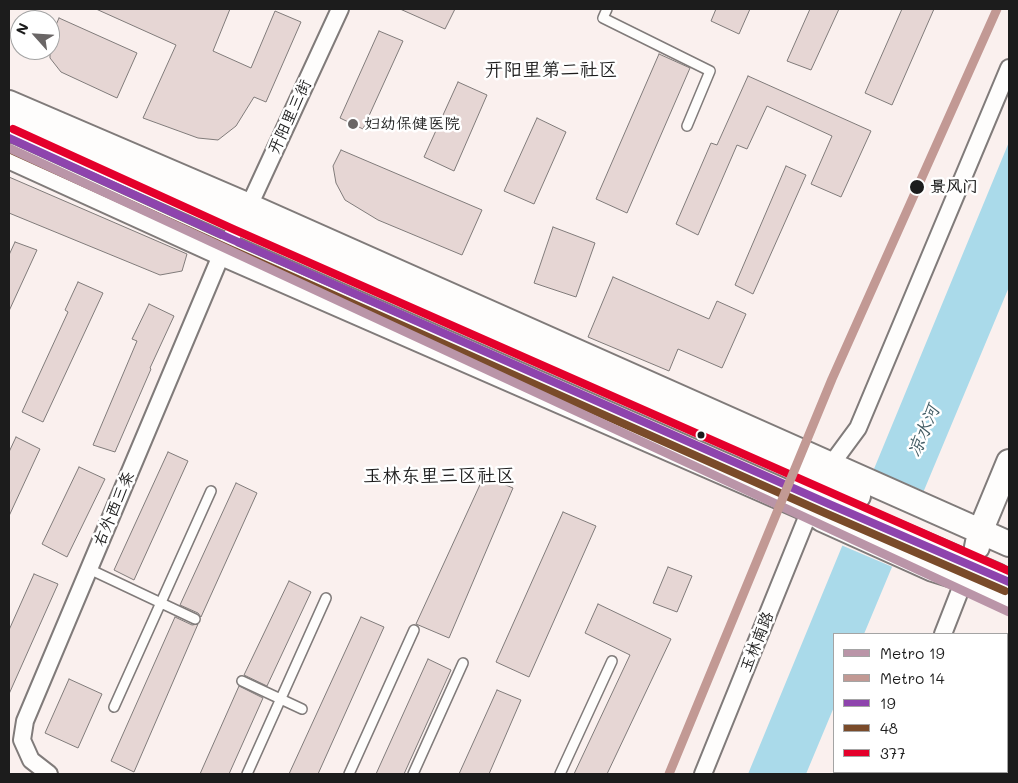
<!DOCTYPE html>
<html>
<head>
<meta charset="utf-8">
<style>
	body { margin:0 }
	#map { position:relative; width:1018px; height:783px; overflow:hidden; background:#faf0ee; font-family:Mali,sans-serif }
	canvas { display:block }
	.frame { position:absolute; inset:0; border:10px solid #1c1c1c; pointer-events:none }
	.legend { position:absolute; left:833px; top:633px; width:175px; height:140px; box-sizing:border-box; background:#fff; border:1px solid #a4a4a4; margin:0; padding:6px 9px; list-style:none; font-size:15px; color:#1c1c1c }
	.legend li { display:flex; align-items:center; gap:10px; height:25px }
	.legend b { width:25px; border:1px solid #a4a4a4 }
	.north { position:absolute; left:10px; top:10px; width:50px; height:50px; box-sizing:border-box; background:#fff; border:1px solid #a4a4a4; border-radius:50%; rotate:296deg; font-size:14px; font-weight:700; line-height:20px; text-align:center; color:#1c1c1c }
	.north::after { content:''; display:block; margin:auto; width:18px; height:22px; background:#6a6666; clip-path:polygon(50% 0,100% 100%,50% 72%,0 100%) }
</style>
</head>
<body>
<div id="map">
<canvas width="1018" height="783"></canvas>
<div class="frame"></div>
<ul class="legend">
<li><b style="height:6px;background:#ba95a8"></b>Metro 19</li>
<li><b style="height:6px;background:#c29994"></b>Metro 14</li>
<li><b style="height:6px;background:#8e44ad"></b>19</li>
<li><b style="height:6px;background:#7a4b2a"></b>48</li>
<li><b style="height:6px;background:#e4002b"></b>377</li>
</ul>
<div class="north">N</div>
</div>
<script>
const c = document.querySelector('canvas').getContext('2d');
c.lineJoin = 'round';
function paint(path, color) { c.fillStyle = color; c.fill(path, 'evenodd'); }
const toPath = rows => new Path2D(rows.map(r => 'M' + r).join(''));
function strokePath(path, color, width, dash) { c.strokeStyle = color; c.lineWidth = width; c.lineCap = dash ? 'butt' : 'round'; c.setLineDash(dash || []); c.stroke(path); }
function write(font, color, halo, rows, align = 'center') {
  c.font = font + ' Mali,"LXGW WenKai TC",sans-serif'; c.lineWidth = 5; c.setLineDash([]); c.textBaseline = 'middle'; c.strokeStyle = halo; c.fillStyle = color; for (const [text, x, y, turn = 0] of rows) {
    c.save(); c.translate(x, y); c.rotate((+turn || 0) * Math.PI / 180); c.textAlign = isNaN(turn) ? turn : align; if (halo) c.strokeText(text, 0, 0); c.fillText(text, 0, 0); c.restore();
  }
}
const green = toPath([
	[890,772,958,772,960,774,889,774]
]);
const water = toPath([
	[1009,142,1009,287,864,634,834,634,834,707,806,774,748,774]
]);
const pier = toPath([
	[872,469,926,492,895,568,841,545]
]);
const building = toPath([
	[96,9,230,9,213,51,251,68,275,11,301,22,266,102,254,97,236,126,218,140,198,138,143,118,176,45,96,9],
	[400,9,455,9,445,29,400,9],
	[716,9,750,9,739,34,711,21,716,9],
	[810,9,839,9,811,70,787,61,810,9],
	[902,9,934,9,892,105,865,93,902,9],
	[59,18,137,53,117,98,61,72,50,58,50,39,59,18],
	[379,31,403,41,363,129,340,118,379,31],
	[659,54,690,68,627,213,596,199,659,54],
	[748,76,871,131,841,197,811,184,832,136,767,106,747,149,737,145,698,235,676,224,711,143,717,145,748,76],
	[458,82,487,95,454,171,424,157,458,82],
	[537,118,566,132,534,204,504,191,537,118],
	[341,150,482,210,462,255,378,220,345,200,336,183,333,166,341,150],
	[786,166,806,175,753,294,735,285,786,166],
	[9,177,187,254,182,271,160,275,9,213,9,177],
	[553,227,595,243,576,297,534,283,553,227],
	[15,242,37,250,9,311,9,255,15,242],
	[613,277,709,319,717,301,746,314,722,368,678,349,669,371,588,337,613,277],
	[78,282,103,293,43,422,22,412,68,312,65,310,78,282],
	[149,304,174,316,150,368,151,369,115,452,93,445,137,341,132,339,149,304],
	[16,437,40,449,9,516,9,452,16,437],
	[168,452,188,461,134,580,114,570,168,452],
	[79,467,105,479,67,557,42,544,79,467],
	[484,476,513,488,449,638,416,624,484,476],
	[236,483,257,493,201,617,198,613,180,605,236,483],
	[563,512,596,526,529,677,496,662,563,512],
	[668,567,692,576,677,612,653,603,668,567],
	[34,574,58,584,9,694,9,630,34,574],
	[289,581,311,592,267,686,244,675,289,581],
	[598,604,671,639,607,774,574,774,630,655,585,633,598,604],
	[175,617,192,625,198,624,134,772,111,761,175,617],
	[361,617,384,627,318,774,289,774,361,617],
	[428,659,451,670,404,774,376,774,428,659],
	[69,679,102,694,78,748,45,733,69,679],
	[239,686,263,698,229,774,200,774,239,686],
	[497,690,521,700,489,774,459,774,497,690]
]);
const lane = toPath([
	[607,9,603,18,710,71,687,126],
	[89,569,195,619],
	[242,681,302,709],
	[114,707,211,491],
	[247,774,326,598],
	[349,774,414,630],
	[413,774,463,663],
	[560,774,612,661]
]);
const street = toPath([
	[830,466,858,428,1009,68],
	[943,634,968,570],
	[49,774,31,760,22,740,25,721,222,253,249,206,340,9],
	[703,774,810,510],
	[863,774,864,772]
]);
const secondary = toPath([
	[9,103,249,206,1009,544],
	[9,122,858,496],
	[9,156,222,253,810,510,822,519,933,569,965,579,1009,599],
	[800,491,997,576],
	[977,547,980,532,1009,462]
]);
const bus1 = toPath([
	[9,138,229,238,829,504,1009,582]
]);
const bus2 = toPath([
	[9,149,225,247,825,513,1005,591]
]);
const bus3 = toPath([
	[13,129,233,229,1009,571]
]);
const metro1 = toPath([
	[9,148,1009,612]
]);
const metro2 = toPath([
	[669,774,832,379,997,9]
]);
const markers = [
	[353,124,6,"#6a6666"],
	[917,187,8,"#1c1c1c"],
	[701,435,4.5,"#1c1c1c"]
];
const streetNames = [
	["开阳里三街",290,117,-65],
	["右外西三条",114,509,-67],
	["玉林南路",757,642,-68]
];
const poiNames = [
	["妇幼保健医院",364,124]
];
const stopNames = [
	["景风门",930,187]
];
const waterNames = [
	["凉水河",924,431,-67]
];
const quarterNames = [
	["开阳里第二社区",551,70],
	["玉林东里三区社区",439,476]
];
paint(green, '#e0e2b8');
paint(water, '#aadaea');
paint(pier, '#faf0ee');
paint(building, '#e6d6d4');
strokePath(building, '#807b7a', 1);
strokePath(lane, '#807b7a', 12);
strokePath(street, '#807b7a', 20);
strokePath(secondary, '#807b7a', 28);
strokePath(lane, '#fefdfc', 9);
strokePath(street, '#fefdfc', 16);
strokePath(secondary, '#fefdfc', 24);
strokePath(bus1, '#8e44ad', 8);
strokePath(bus2, '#7a4b2a', 8);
strokePath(bus3, '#e4002b', 8);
strokePath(metro1, '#ba95a8', 9);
strokePath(metro2, '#c29994', 9);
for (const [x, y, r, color] of markers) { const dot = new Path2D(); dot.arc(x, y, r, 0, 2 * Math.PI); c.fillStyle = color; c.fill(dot); strokePath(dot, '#fff', 2); }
write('16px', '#1c1c1c', '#fff', streetNames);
write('16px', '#1c1c1c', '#fff', poiNames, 'left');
write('bold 16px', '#1c1c1c', '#fff', stopNames, 'left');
write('italic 18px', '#415b63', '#fff', waterNames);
write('19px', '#1c1c1c', '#fff', quarterNames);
</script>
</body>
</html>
